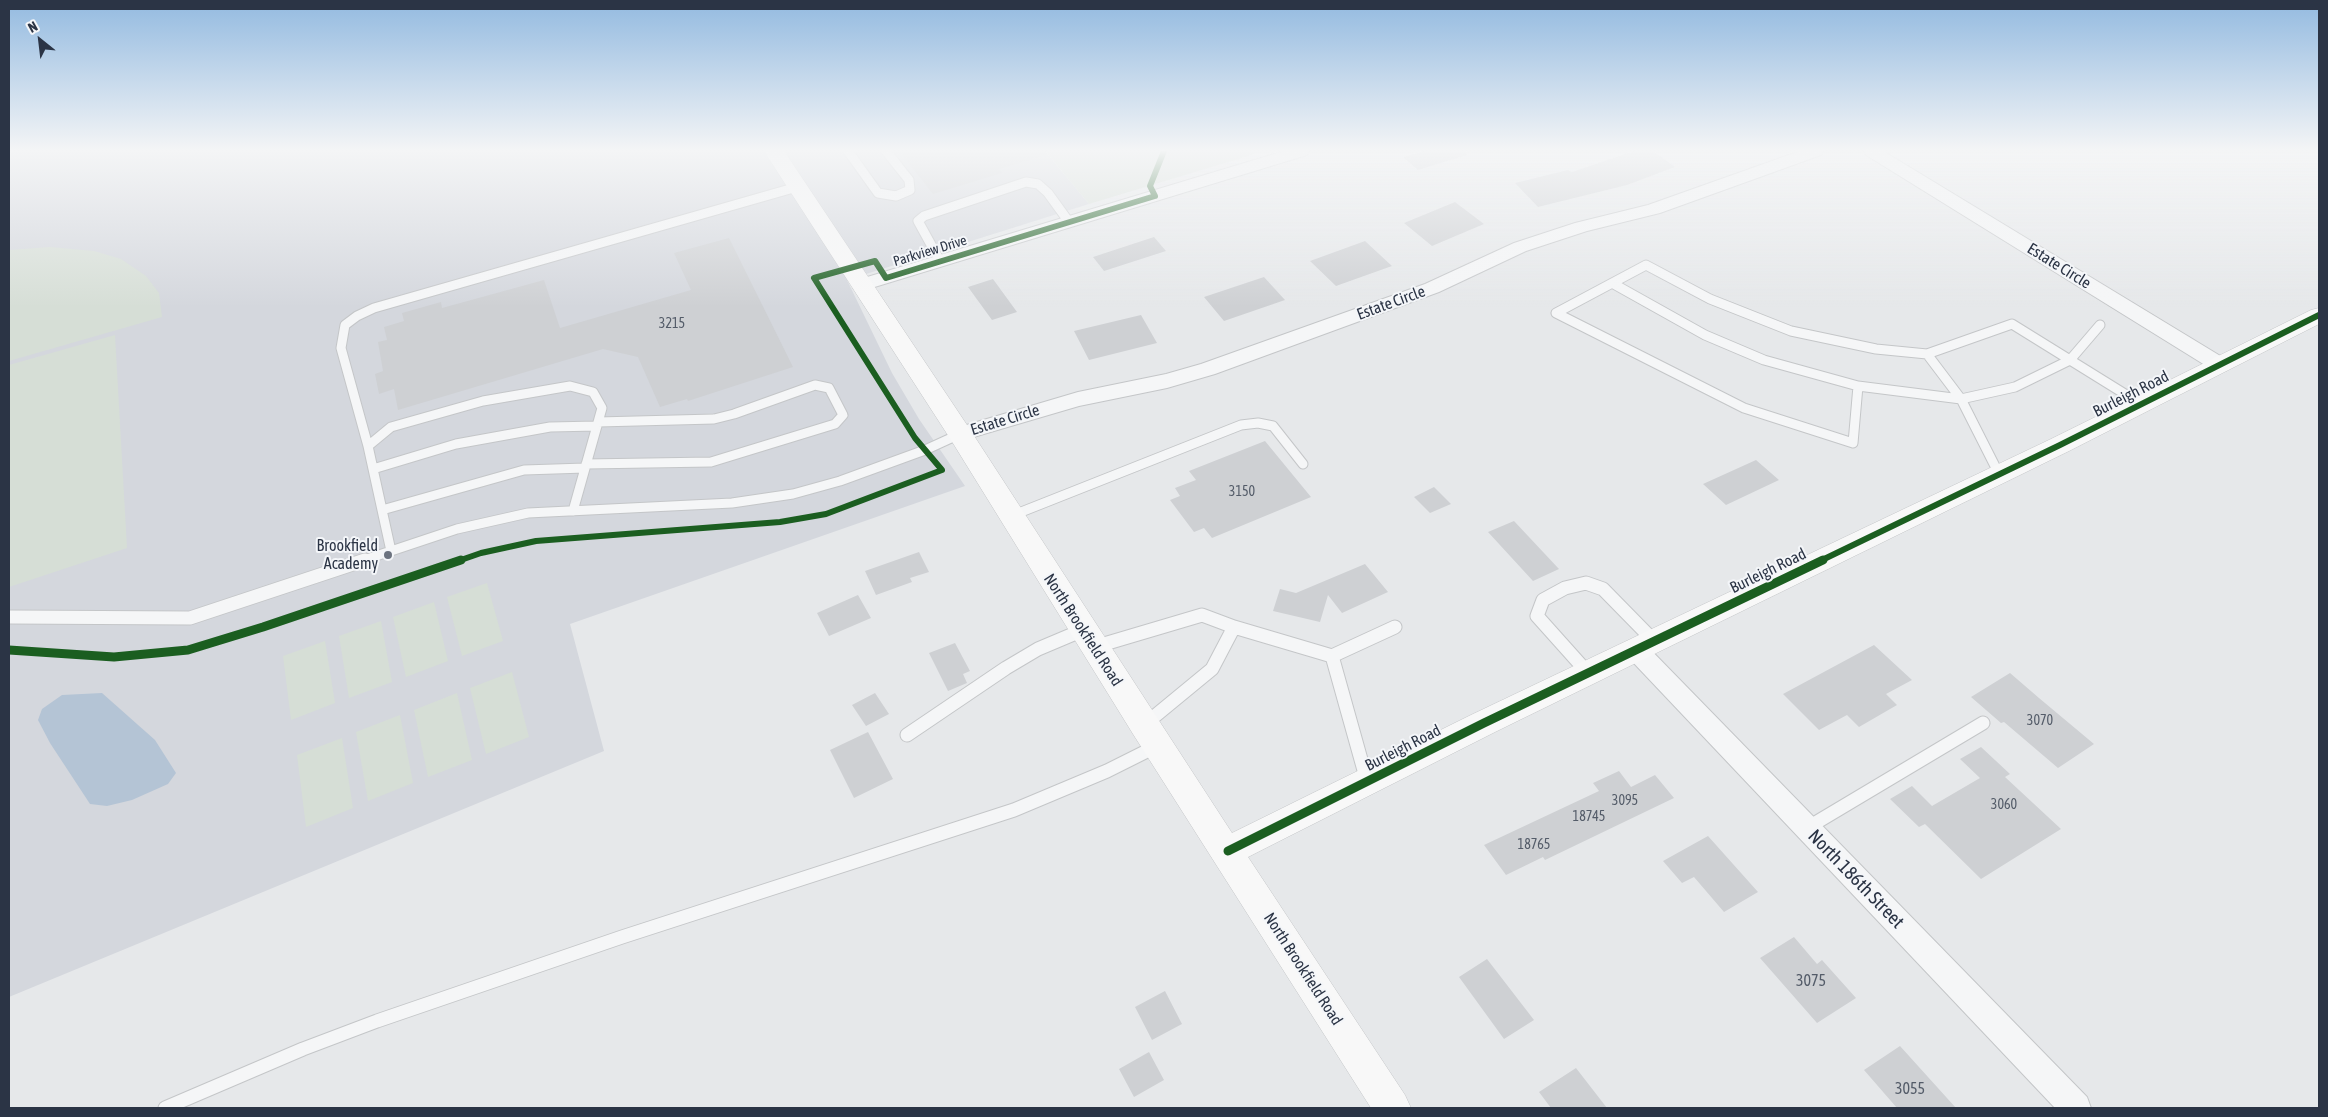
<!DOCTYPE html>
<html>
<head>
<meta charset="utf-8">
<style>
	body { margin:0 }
	#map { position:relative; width:2328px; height:1117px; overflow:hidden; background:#e6e8ea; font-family:"Asap Condensed",sans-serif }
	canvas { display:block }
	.frame { position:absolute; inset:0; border:10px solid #2b3445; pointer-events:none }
	.north { position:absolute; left:15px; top:15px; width:50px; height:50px; -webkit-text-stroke:4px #f4f6f9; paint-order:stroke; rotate:331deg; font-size:14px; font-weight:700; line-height:20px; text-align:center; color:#2b3445 }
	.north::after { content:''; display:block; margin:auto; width:18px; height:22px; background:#2b3445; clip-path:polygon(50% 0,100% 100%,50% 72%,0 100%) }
</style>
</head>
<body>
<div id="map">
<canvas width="2328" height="1117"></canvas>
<div class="frame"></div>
<div class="north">N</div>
</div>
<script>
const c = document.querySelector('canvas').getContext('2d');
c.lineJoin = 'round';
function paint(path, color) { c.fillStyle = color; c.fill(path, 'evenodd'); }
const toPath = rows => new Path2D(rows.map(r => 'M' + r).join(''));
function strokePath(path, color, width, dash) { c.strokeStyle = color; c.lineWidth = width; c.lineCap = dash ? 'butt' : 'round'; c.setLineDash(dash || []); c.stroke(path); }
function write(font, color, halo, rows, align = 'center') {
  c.font = font + ' "Asap Condensed",sans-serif'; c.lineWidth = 4; c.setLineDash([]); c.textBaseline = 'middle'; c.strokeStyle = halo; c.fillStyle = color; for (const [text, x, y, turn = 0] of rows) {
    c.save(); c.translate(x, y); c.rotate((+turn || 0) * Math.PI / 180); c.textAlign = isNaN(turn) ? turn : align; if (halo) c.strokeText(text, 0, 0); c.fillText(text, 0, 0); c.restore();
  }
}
const built = toPath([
	[9,151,1045,151,1089,204,847,280,892,373,919,419,965,486,570,624,604,751,9,997]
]);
const green = toPath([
	[1045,151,1265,151,1089,204],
	[50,247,94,251,121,259,146,276,159,293,162,317,9,361,9,250],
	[115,335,127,548,9,587,9,365],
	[487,583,503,641,462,656,447,597],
	[434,602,448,661,406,677,393,617],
	[381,621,392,682,349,698,339,636],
	[325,641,335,703,291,720,283,656],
	[512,672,529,737,486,754,470,688],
	[457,693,472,760,428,777,414,710],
	[400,715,413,783,368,801,356,732],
	[342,738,353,808,306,827,297,755]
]);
const water = toPath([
	[102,693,155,740,176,773,168,784,132,800,107,806,90,804,50,743,38,720,42,709,62,695]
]);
const building = toPath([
	[899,151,1045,151,1046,155,999,169,1002,173,933,194],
	[1424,151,1466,151,1467,155,1418,170,1403,157],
	[1634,151,1653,151,1675,167,1627,185,1538,207,1515,183,1568,170,1572,172],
	[1455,202,1484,224,1432,246,1404,223],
	[1154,237,1166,251,1104,271,1093,257],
	[729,238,793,367,688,401,687,399,660,407,638,357,603,349,398,410,394,389,379,394,375,374,383,371,378,342,387,340,384,327,404,321,402,313,441,302,442,308,544,280,560,328,691,290,674,253],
	[1365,241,1392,266,1336,286,1310,261],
	[1264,277,1285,300,1224,321,1204,297],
	[993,279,1017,312,992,320,968,287],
	[1141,315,1157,343,1089,360,1074,331],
	[1265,441,1311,497,1212,538,1204,528,1194,532,1170,500,1180,496,1175,488,1196,480,1189,471],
	[1756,460,1779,480,1726,505,1703,484],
	[1434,487,1451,504,1430,513,1414,497],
	[1514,521,1559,569,1533,581,1488,532],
	[919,552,929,572,910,578,912,582,876,595,865,571],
	[1365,564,1388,592,1342,613,1328,595,1320,622,1273,611,1280,589,1296,593],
	[858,595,871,618,829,636,817,613],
	[955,643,970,671,963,674,967,683,948,691,929,653],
	[1874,645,1912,680,1886,694,1897,705,1859,727,1847,715,1819,730,1783,694],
	[2010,673,2039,698,2094,744,2058,768,2004,722,2001,723,1971,697],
	[875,693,889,714,866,726,852,705],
	[868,732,893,779,854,798,830,750],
	[1981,747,2010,774,2005,777,2061,829,1981,879,1925,824,1919,827,1890,799,1912,786,1932,806,1980,778,1960,759],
	[1619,771,1631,787,1655,775,1674,798,1545,860,1543,857,1506,875,1484,845,1599,791,1593,783],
	[1708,836,1758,892,1724,912,1694,877,1682,883,1663,861],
	[1794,937,1817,964,1822,960,1856,998,1817,1023,1760,958],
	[1487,959,1534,1020,1504,1039,1459,977],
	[1165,991,1182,1024,1152,1040,1135,1007],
	[1900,1046,1956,1108,1897,1108,1864,1070],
	[1149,1052,1164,1080,1134,1097,1119,1069],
	[1576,1068,1607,1108,1551,1108,1539,1092]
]);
const laneFar1 = toPath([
	[848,151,878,193,896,196,910,190,909,180,886,151],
	[940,261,918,221,924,216,1026,182,1038,184,1048,193,1069,222],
	[1612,283,1705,335,1764,360,1858,386],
	[1927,354,1961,399,2015,387,2070,360,2100,325],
	[368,446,341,348,345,325,357,316,374,308,797,187],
	[586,464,711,462,835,424,843,415,829,388,815,385,734,414,714,419,598,422],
	[373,469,456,444,550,427,597,426],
	[1999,474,1961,399,1858,386,1853,443,1744,408,1556,313,1646,265,1710,299,1791,331,1876,349,1927,354,2012,324,2141,404],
	[382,510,524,470,585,468],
	[1011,516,1241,425,1258,423,1273,426,1303,464],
	[391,551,368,446,391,427,483,401,570,386,593,392,602,408,573,511],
	[361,561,457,529,528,513,732,503,793,494,840,481,925,450,960,434]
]);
const lane = toPath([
	[9,617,190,618,365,560],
	[1234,627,1332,656,1367,781],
	[1094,647,1202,615,1234,627,1212,669,1144,725],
	[1332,656,1395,627],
	[1588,673,1537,616,1543,600,1565,588,1586,583,1603,589,1654,641],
	[907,735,1006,668,1038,649,1083,630],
	[1807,828,1983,723],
	[165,1108,303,1049,377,1021,622,937,1014,810,1107,771,1157,746]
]);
const street = toPath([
	[1284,151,1309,151,1307,155,868,289,861,291,854,289,852,285,854,281,1284,151],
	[1800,151,1823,151,1821,155,1660,213,1587,231,1526,251,1439,292,1215,374,1167,388,1079,406,960,441,953,439,950,434,953,429,1078,392,1166,374,1201,364,1425,284,1514,243,1575,223,1648,205,1800,151],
	[1864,151,1883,151,2227,360,2230,365,2227,370,2220,372,2213,370,1866,155,1864,151],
	[1636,640,1644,643,2087,1097,2091,1108,2055,1108,1628,657,1624,650,1628,643,1636,640]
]);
const secondary = toPath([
	[764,151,784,151,969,428,1232,833,1473,714,2051,439,2311,310,2319,308,2319,324,2069,451,1495,732,1248,857,1405,1095,1411,1108,1371,1108,1133,734,951,440,764,151]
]);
const cyclewayFar1 = toPath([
	[458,561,481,553,536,541,780,522,826,514,942,470,915,438,814,278,875,261,886,278,1155,196,1150,186,1164,151],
	[1820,561,2060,445,2319,315]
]);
const cycleway = toPath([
	[9,650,114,657,188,650,263,627,461,560],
	[1228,851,1484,723,1823,560]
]);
const markers = [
	[388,555,5,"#6c737f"]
];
const farStreetnames = [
	["Parkview Drive",930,251,-17]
];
const numberNames = [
	["3215",672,324],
	["3150",1242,492],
	["3070",2040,721],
	["3095",1625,801],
	["3060",2004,805],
	["18745",1589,817],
	["18765",1534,845]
];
const streetNames = [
	["Estate Circle",2059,266,32],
	["Estate Circle",1391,303,-20],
	["Burleigh Road",2131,394,-27],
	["Estate Circle",1005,420,-17],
	["Burleigh Road",1768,571,-26],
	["North Brookfield Road",1083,630,57],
	["Burleigh Road",1403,748,-27],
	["North Brookfield Road",1303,969,57]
];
const poiNames = [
	["Brookfield",378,546],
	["Academy",378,564]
];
const nearNumbernames = [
	["3075",1811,981],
	["3055",1910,1089]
];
const nearStreetnames = [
	["North 186th Street",1856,879,46]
];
paint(built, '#d4d7dd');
paint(green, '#d6ded6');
paint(water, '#b4c4d5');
paint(building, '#ced0d3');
strokePath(laneFar1, '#c4c6c8', 11);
strokePath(lane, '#c4c6c8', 15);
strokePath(street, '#c4c6c8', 2);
strokePath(secondary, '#c4c6c8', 1);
strokePath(laneFar1, '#f5f6f7', 9);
strokePath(lane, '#f5f6f7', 13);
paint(street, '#f5f6f7');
paint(secondary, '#f8f8f8');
strokePath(cyclewayFar1, '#1b5e20', 6);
strokePath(cycleway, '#1b5e20', 9);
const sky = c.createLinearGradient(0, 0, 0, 307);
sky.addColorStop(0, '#93bae0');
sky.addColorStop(0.49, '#f4f5f6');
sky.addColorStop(1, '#f4f5f600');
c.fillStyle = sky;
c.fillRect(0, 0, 2328, 307);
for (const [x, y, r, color] of markers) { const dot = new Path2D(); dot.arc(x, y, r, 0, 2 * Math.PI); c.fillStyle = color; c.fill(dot); strokePath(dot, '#f4f6f9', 2); }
write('14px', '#2b3445', '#f4f6f9', farStreetnames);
write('14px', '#545c69', null, numberNames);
write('16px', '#2b3445', '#f4f6f9', streetNames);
write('16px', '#2b3445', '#f4f6f9', poiNames, 'right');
write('16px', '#545c69', null, nearNumbernames);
write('19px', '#2b3445', '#f4f6f9', nearStreetnames);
</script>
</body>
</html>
